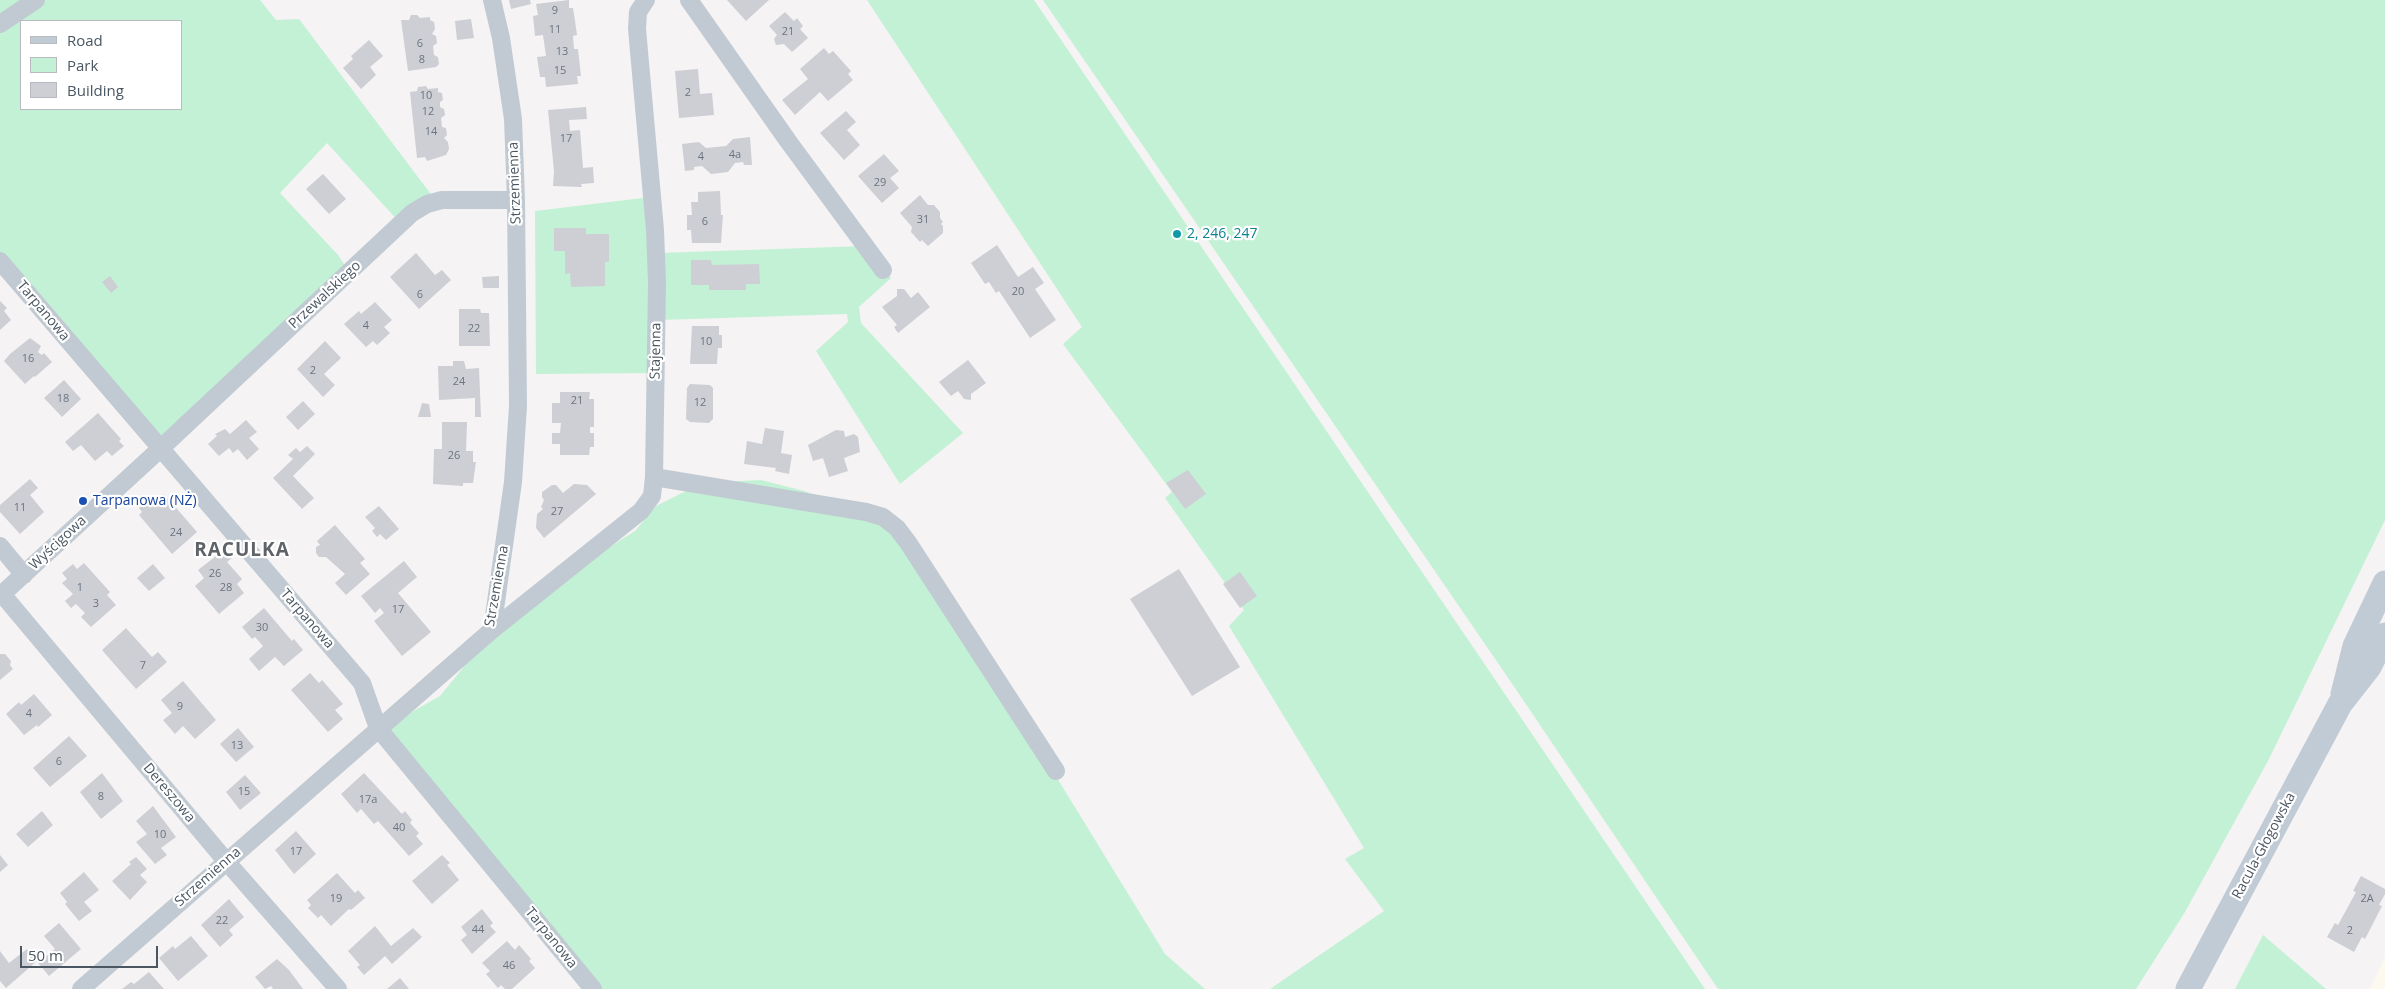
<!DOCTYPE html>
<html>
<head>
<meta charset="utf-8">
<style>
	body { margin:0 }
	#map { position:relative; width:2385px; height:989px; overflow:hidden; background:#f5f3f3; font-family:"Open Sans",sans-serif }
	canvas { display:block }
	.legend { position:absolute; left:20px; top:20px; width:162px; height:90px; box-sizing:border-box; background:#fff; border:1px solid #b7bbc0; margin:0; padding:6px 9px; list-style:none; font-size:15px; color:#4a5661 }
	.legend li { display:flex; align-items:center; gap:10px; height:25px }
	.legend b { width:25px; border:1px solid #b7bbc0 }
	.scale { position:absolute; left:20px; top:946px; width:138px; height:22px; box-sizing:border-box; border:2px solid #4a5661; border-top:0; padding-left:6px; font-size:15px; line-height:18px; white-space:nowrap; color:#4a5661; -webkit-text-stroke:4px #fff; paint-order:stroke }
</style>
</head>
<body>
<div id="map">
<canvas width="2385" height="989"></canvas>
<ul class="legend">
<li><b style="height:6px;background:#c1cbd6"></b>Road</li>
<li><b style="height:14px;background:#c3f1d5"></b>Park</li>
<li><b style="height:14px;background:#cdcfd5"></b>Building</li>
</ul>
<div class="scale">50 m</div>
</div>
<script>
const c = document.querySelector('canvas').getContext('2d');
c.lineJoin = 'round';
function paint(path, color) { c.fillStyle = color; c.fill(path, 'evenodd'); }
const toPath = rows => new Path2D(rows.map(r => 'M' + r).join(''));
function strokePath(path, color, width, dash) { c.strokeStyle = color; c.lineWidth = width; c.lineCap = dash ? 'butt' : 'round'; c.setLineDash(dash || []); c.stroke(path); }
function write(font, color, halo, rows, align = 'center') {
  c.font = font + ' "Open Sans",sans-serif'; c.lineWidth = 4.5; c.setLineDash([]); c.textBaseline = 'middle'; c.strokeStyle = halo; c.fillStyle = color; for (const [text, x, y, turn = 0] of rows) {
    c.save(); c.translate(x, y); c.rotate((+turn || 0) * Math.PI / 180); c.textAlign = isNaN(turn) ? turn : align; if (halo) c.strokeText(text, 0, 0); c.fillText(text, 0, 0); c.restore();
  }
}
const commercial = toPath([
	[2385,957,2385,989,2370,989]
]);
const green = toPath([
	[0,0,260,0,276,20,299,19,436,201,401,224,327,143,280,193,338,255,351,275,166,451,0,260],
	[21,21,181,21,181,109,21,109],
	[867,0,1034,0,1705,989,1270,989,1384,911,1345,859,1364,848,1229,626,1244,610,1165,498,1172,492,1063,344,1082,327],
	[1043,0,2385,0,2385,520,2269,759,2185,912,2136,989,1718,989,1513,685],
	[651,197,658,253,865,246,891,278,859,307,861,323,963,433,900,484,816,351,848,322,847,314,659,320,658,373,536,374,535,211],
	[761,480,804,491,866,512,908,535,1165,954,1205,989,600,989,387,726,440,696,467,663,576,568,635,531,656,506,684,492,719,482],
	[2263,935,2326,989,2235,989]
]);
const building = toPath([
	[509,0,530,0,531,4,511,9],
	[569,0,569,8,573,8,575,21,577,35,573,36,574,49,578,49,581,76,577,76,578,84,546,87,545,77,540,77,537,57,546,56,543,35,535,36,533,16,538,15,536,4],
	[727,0,769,0,746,21],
	[785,12,794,21,797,18,803,26,800,29,808,38,792,52,784,44,776,45,774,39,777,35,769,26],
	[411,15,417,15,420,18,430,17,430,20,434,22,435,29,432,34,436,36,437,43,433,46,434,55,438,57,439,64,436,67,408,71,401,20,409,20],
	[471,19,474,38,457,40,455,21],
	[369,40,383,56,370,67,376,75,361,89,343,68,353,59,351,56],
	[824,48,829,54,833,51,851,71,848,74,853,80,828,101,820,92,795,115,782,100,808,79,800,69],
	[698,69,700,94,712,93,714,115,679,118,675,71],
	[426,86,428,89,438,88,438,92,442,93,443,100,440,102,440,107,444,109,445,115,441,118,442,127,446,128,447,135,444,138,448,142,449,149,446,155,427,161,425,157,417,158,410,92,417,91,418,87],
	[586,107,587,119,569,120,570,131,580,130,583,168,593,167,594,183,581,184,582,187,553,186,554,171,548,110],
	[846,111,856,122,847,130,860,145,844,160,820,133],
	[750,137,752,165,744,165,743,162,735,163,728,172,711,174,702,166,694,167,694,170,685,171,682,144,699,142,706,148,726,146,733,139],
	[884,154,899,171,890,178,899,188,882,203,858,176],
	[323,174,346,199,329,214,306,189],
	[720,191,721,215,723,215,721,243,692,243,691,230,687,230,687,215,692,215,691,202,698,202,698,192],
	[920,195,928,205,934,205,940,212,940,218,943,222,941,224,943,226,943,233,928,246,922,240,920,242,911,232,912,227,900,213],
	[554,228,586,228,586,234,609,234,609,262,605,262,605,286,571,287,570,273,565,274,565,251,554,251],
	[997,245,1018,277,1033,267,1044,283,1035,289,1056,320,1030,338,999,291,996,293,989,282,985,284,971,263],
	[416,253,435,275,442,270,451,280,419,309,390,277],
	[691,260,711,260,712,265,759,264,760,284,746,284,746,290,709,290,709,285,691,285],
	[110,276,118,287,111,293,102,282],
	[499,276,499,288,483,288,482,277],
	[897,289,904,289,911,298,918,292,930,307,898,333,894,327,897,325,882,307,897,296],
	[0,301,7,308,4,311,11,320,0,330],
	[375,302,392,320,384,327,390,333,377,345,373,341,366,347,344,324,359,311,361,314],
	[459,309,480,309,481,313,489,313,490,346,459,346],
	[692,326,719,326,719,335,722,335,722,348,718,348,717,364,690,364],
	[30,338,41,346,38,352,42,355,44,353,52,362,35,377,34,376,25,384,4,361,10,354],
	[325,341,341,358,324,374,335,385,323,397,297,369],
	[968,360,986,383,971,394,971,400,964,399,958,391,951,396,939,382],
	[453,361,464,361,466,369,479,368,481,417,475,417,475,398,439,400,438,366,453,366],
	[64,380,81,399,62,417,44,398],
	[690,384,710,385,713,388,713,419,709,423,690,422,686,419,687,388],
	[560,392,590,392,589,399,594,399,594,427,590,427,590,433,594,433,594,447,590,447,589,455,560,455,560,444,552,444,552,433,560,433,561,423,552,423,552,403,560,403],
	[303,401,315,414,298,430,286,417],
	[422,403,429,404,431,417,418,417],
	[98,413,121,439,119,441,124,446,112,456,107,451,95,461,81,445,73,451,65,442],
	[246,420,257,432,249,438,259,449,247,460,238,449,233,453,229,448,219,456,208,444,217,436,215,434,225,429,230,434],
	[442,422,467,422,466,451,473,451,473,462,476,462,473,483,463,483,463,486,433,484,434,449,442,449],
	[765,428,784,431,781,453,792,455,789,474,775,471,776,468,744,464,747,441,762,444],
	[836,430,844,431,845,437,854,434,858,437,860,452,844,458,848,471,829,477,823,458,813,461,808,445],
	[307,446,315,454,293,476,314,498,302,509,273,478,293,459,288,455,296,448,300,452],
	[1188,470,1206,494,1185,509,1166,483],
	[30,479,38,488,30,495,44,512,20,534,0,512,0,505],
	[574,484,587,485,596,494,544,538,536,528,537,514,543,509,541,507,544,500,542,497,542,492,552,485,556,485,563,493],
	[164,494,197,532,172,554,139,515,142,512,139,508,148,500,152,504],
	[379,506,399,529,386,540,380,534,377,537,372,531,375,528,365,517],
	[335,525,365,559,360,563,370,574,346,595,335,583,345,574,326,557,319,557,316,553,316,547,320,545,317,541],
	[225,549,232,558,227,562,242,579,237,584,244,593,219,614,195,586,204,578,198,570],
	[404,561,417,577,398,593,431,632,402,656,374,621,384,613,380,608,375,613,361,596],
	[84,563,110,592,107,595,116,605,91,627,81,617,85,613,76,604,71,608,65,601,73,594,62,583,67,579,62,573,73,564,77,569],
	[153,564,165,578,149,591,137,578],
	[1179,569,1240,667,1192,696,1130,599],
	[1240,572,1257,596,1240,608,1223,584],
	[264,608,292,641,294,639,303,650,284,666,275,657,259,671,249,659,263,646,255,637,252,639,242,627],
	[126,628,152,657,158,652,167,662,136,689,102,650],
	[0,654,5,654,11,661,10,665,13,669,0,680],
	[310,673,319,683,322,680,343,704,335,710,343,719,328,732,291,690],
	[183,681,216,720,195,739,183,726,175,734,163,720,172,713,161,700],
	[34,694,52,715,38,727,37,725,24,735,6,714,19,702,21,705],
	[238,728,254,747,236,762,220,744],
	[69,736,87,756,50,787,33,768],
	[102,773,123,801,101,819,80,792],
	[364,773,402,814,405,811,412,820,410,823,419,833,416,836,423,844,409,856,378,821,374,824,361,809,357,813,341,794],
	[245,775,261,793,240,810,226,792],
	[153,806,176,837,161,848,167,855,155,864,136,842,147,834,136,821],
	[42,811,53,825,28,847,16,834],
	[296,831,316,854,294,874,275,850],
	[0,855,8,865,0,872],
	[442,855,450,863,447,865,459,880,432,904,412,881],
	[136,857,147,869,140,875,147,882,130,900,112,881,131,864,129,862],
	[84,872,99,890,84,902,92,911,79,921,65,904,67,902,60,893],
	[337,873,355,893,358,890,365,898,351,910,349,909,331,926,321,915,318,918,308,908,311,905,307,900],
	[2361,876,2385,889,2385,894,2379,905,2382,906,2365,939,2362,937,2354,952,2327,937,2335,923,2338,925,2356,892,2353,891],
	[229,899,244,917,229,930,233,935,220,947,201,925],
	[482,909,493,923,490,926,496,932,472,954,461,940,467,935,461,927],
	[59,923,81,949,49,976,38,963,55,949,44,936],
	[375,926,391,946,413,928,422,937,392,964,385,956,364,975,357,967,360,965,348,951],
	[191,936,208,956,178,981,159,958,173,946,175,949],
	[507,941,515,950,519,945,531,959,529,961,535,968,512,989,505,989,501,985,498,988,486,974,490,971,482,963],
	[27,949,37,961,6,988,0,981,0,951,9,963],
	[277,959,289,970,303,989,273,989,271,986,265,989,255,977],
	[149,972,164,989,122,989,131,982,134,984],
	[400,978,409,989,387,989]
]);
const minor = toPath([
	[689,0,788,141,883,270],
	[0,24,36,0],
	[0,261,362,683,378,728,593,989],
	[654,477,866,512,883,517,897,528,909,544,1056,771],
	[0,546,24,575],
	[2,594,226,861,338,989],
	[0,596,160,449,412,213,427,204,442,200,516,200],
	[492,630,513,482,518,406,516,200,513,119,501,38,492,0],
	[81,989,492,630,641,511,652,496,654,477,657,282,655,230,637,29,638,12,646,0]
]);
const secondary = toPath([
	[2343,694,2355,646,2385,583],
	[2188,989,2340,704,2369,667,2385,635]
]);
const markers = [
	[1177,234,5,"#0f9aa8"],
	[83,501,5,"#1a4fb4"]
];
const numberNames = [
	["9",555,11],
	["11",555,30],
	["21",788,32],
	["6",420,44],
	["13",562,52],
	["8",422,60],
	["15",560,71],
	["2",688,93],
	["10",426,96],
	["12",428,112],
	["14",431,132],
	["17",566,139],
	["4a",735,155],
	["4",701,157],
	["29",880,183],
	["31",923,220],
	["6",705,222],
	["20",1018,292],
	["6",420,295],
	["4",366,326],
	["22",474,329],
	["10",706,342],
	["16",28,359],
	["2",313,371],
	["24",459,382],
	["18",63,399],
	["21",577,401],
	["12",700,403],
	["26",454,456],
	["11",20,508],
	["27",557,512],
	["24",176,533],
	["26",215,574],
	["1",80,588],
	["28",226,588],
	["3",96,604],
	["17",398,610],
	["30",262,628],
	["7",143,666],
	["9",180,707],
	["4",29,714],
	["13",237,746],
	["6",59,762],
	["15",244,792],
	["8",101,797],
	["17a",368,800],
	["40",399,828],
	["10",160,835],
	["17",296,852],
	["19",336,899],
	["2A",2367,899],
	["22",222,921],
	["44",478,930],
	["2",2350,931],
	["46",509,966]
];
const streetNames = [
	["Strzemienna",515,183,-92],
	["Przewalskiego",325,295,-43],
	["Tarpanowa",43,311,50],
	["Stajenna",656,351,-89],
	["Wyścigowa",58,543,-43],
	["Strzemienna",497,586,-80],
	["Tarpanowa",307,619,49],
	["Dereszowa",169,793,50],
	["Racula-Głogowska",2264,846,-62],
	["Strzemienna",208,877,-41],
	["Tarpanowa",551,938,51]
];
const cultureNames = [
	["2, 246, 247",1187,234]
];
const transitNames = [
	["Tarpanowa (NŻ)",93,501]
];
const districtNames = [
	["RACULKA",242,551]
];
paint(commercial, '#fdf9ef');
paint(green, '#c3f1d5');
paint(building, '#cdcfd5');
strokePath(minor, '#c1cad2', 18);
strokePath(secondary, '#c1cbd6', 25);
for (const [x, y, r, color] of markers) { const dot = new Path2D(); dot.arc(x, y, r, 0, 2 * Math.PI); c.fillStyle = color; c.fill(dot); strokePath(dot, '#fff', 2); }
write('11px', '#6b747e', null, numberNames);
write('14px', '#4a5661', '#fff', streetNames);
write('14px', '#0d838f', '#fff', cultureNames, 'left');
write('14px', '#164399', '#fff', transitNames, 'left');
c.letterSpacing = '1px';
write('bold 19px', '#5f6368', '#fff', districtNames);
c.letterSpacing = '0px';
</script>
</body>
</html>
